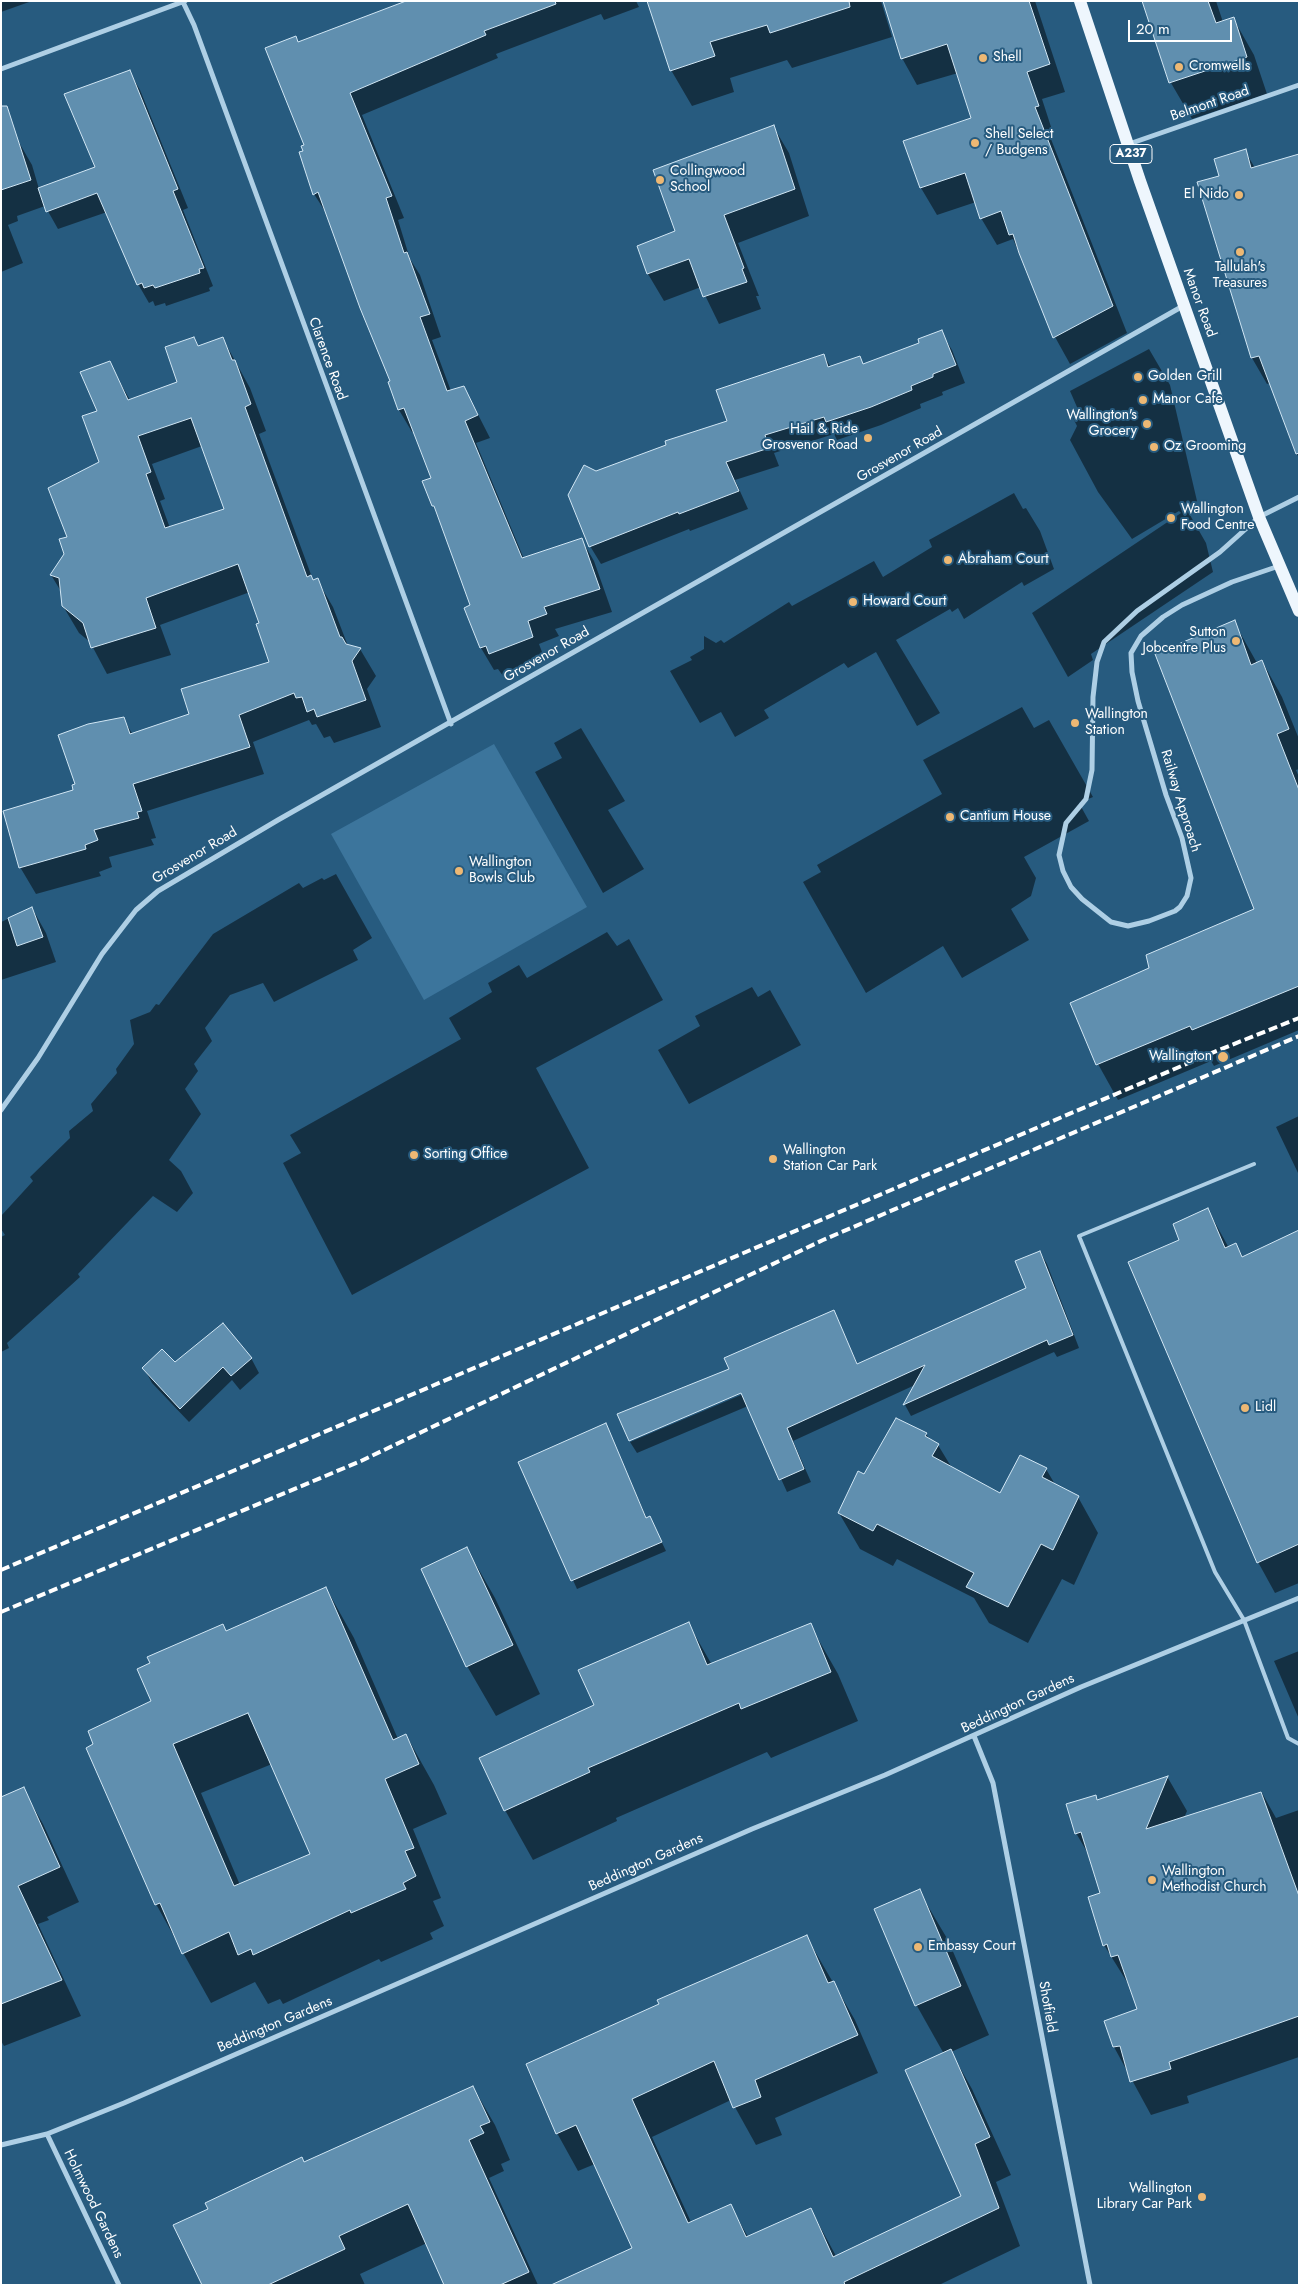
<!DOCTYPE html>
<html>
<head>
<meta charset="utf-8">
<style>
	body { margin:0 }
	#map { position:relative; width:1300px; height:2286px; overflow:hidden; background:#275b7f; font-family:Jost,sans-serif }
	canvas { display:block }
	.frame { position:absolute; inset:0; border:2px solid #fff; pointer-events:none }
	.scale { position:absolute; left:1128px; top:20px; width:104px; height:22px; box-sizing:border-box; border:2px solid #fff; border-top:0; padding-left:6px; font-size:15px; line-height:18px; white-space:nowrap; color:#fff; -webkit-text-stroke:4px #275b7f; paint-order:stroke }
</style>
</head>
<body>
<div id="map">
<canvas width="1300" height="2286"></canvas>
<div class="frame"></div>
<div class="scale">20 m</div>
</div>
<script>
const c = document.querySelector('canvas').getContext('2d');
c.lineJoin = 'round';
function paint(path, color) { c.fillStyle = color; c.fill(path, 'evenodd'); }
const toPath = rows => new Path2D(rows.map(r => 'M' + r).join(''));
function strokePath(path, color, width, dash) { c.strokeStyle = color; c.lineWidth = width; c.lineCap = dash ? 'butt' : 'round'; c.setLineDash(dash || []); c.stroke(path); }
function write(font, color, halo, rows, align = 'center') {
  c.font = font + ' Jost,sans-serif'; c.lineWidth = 4; c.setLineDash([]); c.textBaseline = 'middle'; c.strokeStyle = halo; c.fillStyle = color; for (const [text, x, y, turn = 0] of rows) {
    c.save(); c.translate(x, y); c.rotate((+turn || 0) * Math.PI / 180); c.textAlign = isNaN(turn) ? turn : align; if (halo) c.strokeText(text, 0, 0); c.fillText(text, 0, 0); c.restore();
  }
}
const green = toPath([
	[494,744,587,907,424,1000,331,834]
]);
const shadow = toPath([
	[1,1,32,1,1,12],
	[408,1,636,1,639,7,604,20,601,14,496,54,498,58,362,115,404,218,398,220,410,259,420,275,441,337,432,340,451,391,464,387,490,438,476,443,524,559,581,539,594,561,612,612,555,629,559,636,539,644,545,660,503,676,498,669,494,670,481,648,466,609,472,606,434,506,433,479,414,431,412,432,399,410,389,383,392,382,328,216,314,194,305,152,298,43],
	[649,1,881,1,892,37,792,68,787,60,730,78,734,92,692,106,671,70],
	[905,1,1035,1,1065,92,1042,99,1053,133,1049,134,1127,333,1070,364,1055,337,1013,239,997,245,981,218,976,202,937,215,921,188,905,142,973,119,958,73,917,85,902,58],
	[1143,1,1216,1,1223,22,1233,18,1254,55,1267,94,1192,119,1171,83],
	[129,71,140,90,188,208,183,210,213,286,209,288,210,291,166,306,165,303,155,306,153,301,149,303,138,284,107,212,58,229,45,206,17,216,18,221,8,225,23,263,1,272,1,146,17,139,32,165,39,189,96,168],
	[773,126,789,153,809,216,738,243,759,296,756,296,761,309,719,324,701,287,664,301,648,274,639,247,677,232],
	[1245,151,1255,168,1299,155,1299,459,1270,383,1267,384,1252,358,1198,183,1221,176],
	[941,332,952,350,965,383,942,392,943,395,920,404,921,408,881,425,837,440,834,434,774,453,779,466,735,480,748,509,690,531,689,529,601,564,590,546,596,473,728,422,824,355,831,368,863,365,921,344],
	[194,338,199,347,223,339,250,388,266,431,259,434,313,580,317,580,333,607,348,646,360,649,376,676,367,689,381,727,334,743,330,736,324,738,316,724,312,725,309,720,253,742,264,774,147,811,156,838,151,839,154,845,109,857,112,867,99,872,101,876,36,894,20,867,123,718,133,735,190,715,270,662,250,592,160,625,171,655,107,674,90,642,79,633,63,606,62,593,51,575,65,554,68,538,101,463,98,412,109,363,130,400,179,383],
	[202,446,225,509,170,528,160,501,165,499,152,464],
	[1149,349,1170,385,1197,501,1186,508,1206,543,1213,572,1091,654,1093,660,1068,677,1032,613,1181,513,1179,511,1132,539,1098,492,1070,440,1077,426,1073,418,1080,414,1070,391],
	[1014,493,1023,509,1026,508,1040,531,1054,569,1024,586,1022,582,964,619,958,608,952,612,950,609,896,640,940,713,917,726,876,652,848,668,844,663,764,710,769,718,735,737,721,712,700,723,670,671,692,660,690,657,704,649,704,636,716,643,721,640,724,643,789,602,792,606,874,561,883,577,932,547,929,540],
	[1234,622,1257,663,1262,661,1282,697,1299,739,1299,769,1296,770,1299,777,1299,1030,1214,1066,1211,1061,1118,1100,1098,1064,1151,968,1256,910],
	[1022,707,1034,728,1049,720,1093,797,1079,803,1089,821,1024,857,1036,878,1031,896,1011,909,1029,940,962,978,943,946,866,993,803,882,821,872,817,865,942,794,923,760],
	[581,728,625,801,608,810,644,869,603,893,535,772,562,758,554,743],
	[336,874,372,938,353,950,358,960,274,1002,263,983,230,995,205,1028,212,1041,194,1064,198,1071,185,1089,201,1114,169,1160,181,1171,193,1193,177,1212,153,1196,78,1274,80,1277,7,1343,9,1348,1,1352,1,1237,5,1235,1,1229,1,1216,33,1181,30,1177,70,1138,69,1131,93,1111,91,1104,117,1073,116,1069,134,1044,130,1020,150,1012,156,1004,159,1005,213,934,299,883,303,888,322,878,324,880],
	[32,908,46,933,56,962,1,980,1,922],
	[607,932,617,946,629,939,663,1000,536,1068,589,1168,352,1295,283,1163,301,1153,290,1135,461,1039,449,1018,492,992,488,983,519,965,527,978],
	[752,987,758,997,770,990,801,1045,689,1104,658,1050,700,1026,695,1016],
	[1299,1116,1299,1175,1276,1127],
	[1208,1210,1229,1248,1236,1245,1243,1257,1299,1231,1299,1583,1275,1593,1258,1562,1181,1241],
	[1040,1252,1047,1264,1079,1348,1057,1357,1054,1352,911,1416,905,1405,915,1385,793,1441,811,1482,787,1492,748,1406,637,1453,630,1442,748,1392,730,1370,833,1312,858,1365,1028,1289],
	[251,1358,259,1373,240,1390,232,1380,189,1422,152,1383,144,1368],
	[606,1425,647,1519,650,1518,666,1551,577,1589,519,1462],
	[926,1434,930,1440,938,1445,952,1468,1001,1494,1021,1457,1046,1469,1056,1486,1078,1497,1098,1533,1074,1585,1062,1579,1028,1643,989,1623,974,1598,897,1559,893,1566,860,1549,839,1513,864,1476],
	[467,1549,495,1598,540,1694,496,1716,467,1666,422,1570],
	[326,1588,354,1638,398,1739,406,1735,434,1785,447,1814,413,1829,441,1898,433,1901,444,1926,430,1933,433,1939,381,1962,379,1959,283,2004,280,1999,268,2004,255,1982,211,2003,156,1904,152,1702,226,1632],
	[272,1764,312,1855,240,1885,201,1793],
	[688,1623,712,1665,810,1625,838,1674,858,1721,771,1758,767,1752,616,1818,617,1821,533,1860,505,1810,596,1705],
	[1299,1651,1299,1719,1274,1661],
	[1168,1778,1187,1811,1184,1818,1262,1793,1276,1818,1299,1810,1299,2057,1187,2096,1189,2103,1151,2115,1114,2047,1105,2022,1139,2009,1132,1990,1104,1945,1102,1894,1090,1857,1076,1833,1097,1801],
	[23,1789,43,1824,79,1902,47,1917,49,1920,38,1924,81,2016,4,2046,1,2041,1,1799],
	[919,1891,948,1940,989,2035,951,2052,972,2089,1011,2175,996,2182,1020,2246,939,2285,554,2285,634,2249,595,2164,578,2171,557,2133,806,1936,855,2020,878,2073,775,2118,782,2135,756,2145,731,2100,652,2137,691,2222,730,2205,748,2237,811,2210,836,2256,963,2197,944,2054,917,2006,876,1910],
	[473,2087,495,2125,510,2160,501,2164,504,2171,489,2178,538,2285,446,2285,427,2243,360,2274,365,2285,203,2285,304,2163]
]);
const building = toPath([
	[406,1,555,1,556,4,484,31,486,35,350,93,392,196,386,198,404,253,407,252,430,314,420,317,447,391,464,386,478,415,465,421,522,558,582,538,600,589,544,607,547,614,528,621,533,637,489,654,486,646,480,648,464,608,470,605,434,506,432,506,422,481,431,478,404,408,398,410,388,382,390,381,360,308,318,192,313,195,299,152,303,151,301,146,304,145,265,48,296,36,298,42,406,1],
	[647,1,849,1,850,7,770,33,767,25,710,42,715,56,670,71,647,1],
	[883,1,1029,1,1050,64,1027,72,1039,106,1035,107,1113,306,1053,338,1019,253,1013,234,1009,235,1001,211,980,219,965,173,920,188,903,141,971,118,947,44,901,59,883,1],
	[1142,1,1208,1,1216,23,1234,17,1247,57,1169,83,1142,1],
	[130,70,178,189,173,191,204,268,199,269,200,273,155,288,153,285,144,288,142,283,137,285,97,193,46,212,38,188,95,167,64,94,130,70],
	[1,106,7,106,31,180,1,190,1,106],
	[774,125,795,189,724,215,744,268,742,269,747,282,703,297,689,259,647,274,637,246,675,231,653,170,774,125],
	[1246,149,1251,168,1299,154,1299,453,1296,454,1259,356,1251,358,1197,182,1219,176,1214,159,1246,149],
	[942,330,956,365,933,374,933,377,911,386,912,390,871,407,826,422,824,417,765,435,769,448,726,462,739,491,679,514,678,512,589,547,568,495,584,465,596,471,666,445,665,441,727,421,716,390,824,354,828,367,860,356,863,364,919,343,918,339,942,330],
	[194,337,198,346,223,337,232,360,235,360,251,404,245,407,307,577,311,575,313,580,318,578,340,637,342,637,346,644,361,648,352,661,366,700,317,717,314,709,307,712,302,697,296,698,294,693,239,715,250,747,133,784,142,811,137,812,139,818,94,830,98,840,85,845,86,849,19,868,3,811,73,790,72,785,75,784,58,735,88,724,124,717,130,734,189,714,181,689,269,662,256,624,259,623,238,564,146,598,156,628,91,648,83,623,62,606,59,578,50,575,64,554,59,539,67,537,48,488,99,462,82,416,97,411,80,372,110,361,128,400,177,382,165,347,194,337],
	[191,418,224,509,165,528,146,474,151,472,138,436,191,418],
	[1235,620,1251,665,1262,660,1289,729,1277,734,1299,790,1299,986,1192,1030,1190,1026,1096,1065,1070,1003,1149,968,1146,955,1254,909,1155,654,1235,620],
	[32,907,43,937,17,946,8,918,32,907],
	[1208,1208,1225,1248,1236,1243,1242,1257,1299,1230,1299,1544,1257,1563,1128,1262,1179,1240,1173,1224,1208,1208],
	[1040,1251,1073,1335,1049,1345,1047,1340,903,1405,925,1365,787,1428,804,1469,779,1480,741,1393,629,1441,617,1414,729,1369,724,1358,834,1310,857,1364,1026,1288,1015,1261,1040,1251],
	[223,1323,252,1358,231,1376,223,1367,180,1409,142,1368,162,1349,175,1362,223,1323],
	[896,1418,927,1433,925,1436,939,1444,932,1456,1000,1493,1020,1455,1047,1468,1042,1477,1079,1496,1053,1550,1041,1544,1008,1607,966,1587,974,1573,877,1524,873,1531,838,1513,858,1471,864,1474,896,1418],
	[606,1423,646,1518,650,1516,662,1542,571,1581,518,1462,606,1423],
	[467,1547,513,1645,466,1667,421,1569,467,1547],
	[326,1587,393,1740,406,1734,419,1764,385,1779,414,1848,405,1851,416,1876,403,1883,406,1889,351,1913,350,1910,253,1955,251,1949,238,1955,229,1932,182,1954,160,1903,155,1905,86,1748,93,1744,88,1731,151,1701,137,1669,150,1663,147,1657,223,1624,226,1631,326,1587],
	[248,1713,310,1854,234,1886,173,1744,248,1713],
	[689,1622,707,1665,811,1623,831,1672,741,1709,739,1703,588,1768,590,1772,504,1811,479,1758,594,1705,578,1670,689,1622],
	[1168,1776,1146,1829,1261,1792,1299,1896,1299,2016,1169,2062,1171,2069,1130,2082,1120,2046,1113,2047,1104,2021,1137,2009,1118,1955,1111,1957,1107,1944,1103,1946,1088,1897,1100,1893,1081,1832,1075,1834,1066,1804,1096,1795,1097,1800,1168,1776],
	[24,1787,60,1867,18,1886,62,1980,1,2004,1,1797,24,1787],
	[920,1889,961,1986,915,2006,874,1909,920,1889],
	[807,1935,828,1983,834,1981,858,2035,755,2080,761,2097,733,2108,714,2061,632,2099,688,2223,731,2204,746,2237,811,2208,833,2257,961,2196,905,2070,951,2049,990,2137,975,2144,999,2208,844,2282,845,2285,551,2285,632,2248,576,2125,556,2134,526,2064,659,2004,657,2000,807,1935],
	[473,2086,490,2122,480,2126,484,2133,469,2140,529,2272,500,2285,444,2285,408,2204,339,2236,345,2249,268,2285,202,2285,173,2225,208,2209,205,2203,302,2157,304,2162,473,2086]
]);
const service = toPath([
	[1254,1164,1079,1236,1215,1572,1244,1620,1288,1738,1299,1744]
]);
const minor = toPath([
	[183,2,194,25,451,724],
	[1,69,185,1],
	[1129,144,1299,85],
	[1279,566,1232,582,1182,605,1163,617,1141,636,1131,653,1132,672,1138,701,1166,795,1182,838,1191,878,1187,896,1180,907,1175,911,1149,921,1128,926,1111,922,1082,899,1071,887,1063,871,1059,855,1066,823,1086,799,1092,770,1093,697,1097,662,1104,642,1137,611,1220,552,1259,517,1299,497],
	[1,1110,38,1058,102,954,136,910,158,891,278,820,1183,306],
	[974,1736,993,1783,1090,2285],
	[47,2134,119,2285],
	[1,2145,47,2134,124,2103,752,1829,885,1775,1081,1687,1299,1598]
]);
const primary = toPath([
	[1080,1,1140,181,1259,517,1299,611]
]);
const rail = toPath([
	[1,1570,1219,1050,1299,1018],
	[1,1612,361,1461,823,1240,1299,1036]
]);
const markers = [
	[983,58,5,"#edb874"],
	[1179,67,5,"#edb874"],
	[975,143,5,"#edb874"],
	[660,180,5,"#edb874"],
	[1239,195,5,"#edb874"],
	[1240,252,5,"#edb874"],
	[1138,377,5,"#edb874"],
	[1143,400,5,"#edb874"],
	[1147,424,5,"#edb874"],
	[868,438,5,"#edb874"],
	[1154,447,5,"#edb874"],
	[1171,518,5,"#edb874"],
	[948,560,5,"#edb874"],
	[853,602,5,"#edb874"],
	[1236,641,5,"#edb874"],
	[1075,723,5,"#edb874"],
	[950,817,5,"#edb874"],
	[459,871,5,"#edb874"],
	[1223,1057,6,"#edb874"],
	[414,1155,5,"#edb874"],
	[773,1159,5,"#edb874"],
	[1245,1408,5,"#edb874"],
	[1152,1880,5,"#edb874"],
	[918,1947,5,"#edb874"],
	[1202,2197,5,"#edb874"]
];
const shields = [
	[1131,154,42]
];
const shieldNames = [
	["A237",1131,154]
];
const poiNames = [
	["Shell",993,58],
	["Cromwells",1189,67],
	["Shell Select",985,135],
	["/ Budgens",985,151],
	["Collingwood",670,172],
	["School",670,188],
	["El Nido",1229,195,"right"],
	["Tallulah's",1240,268,"center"],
	["Treasures",1240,284,"center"],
	["Golden Grill",1148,377],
	["Manor Cafe",1153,400],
	["Wallington's",1137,416,"right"],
	["Grocery",1137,432,"right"],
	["Hail & Ride",858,430,"right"],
	["Grosvenor Road",858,446,"right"],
	["Oz Grooming",1164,447],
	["Wallington",1181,510],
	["Food Centre",1181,526],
	["Abraham Court",958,560],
	["Howard Court",863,602],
	["Sutton",1226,633,"right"],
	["Jobcentre Plus",1226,649,"right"],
	["Wallington",1085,715],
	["Station",1085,731],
	["Cantium House",960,817],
	["Wallington",469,863],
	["Bowls Club",469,879],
	["Wallington",1212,1057,"right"],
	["Wallington",783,1151],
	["Station Car Park",783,1167],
	["Sorting Office",424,1155],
	["Lidl",1255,1408],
	["Wallington",1162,1872],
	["Methodist Church",1162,1888],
	["Embassy Court",928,1947],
	["Wallington",1192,2189,"right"],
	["Library Car Park",1192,2205,"right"]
];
const streetNames = [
	["Belmont Road",1210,104,-19],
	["Manor Road",1199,303,70],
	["Clarence Road",327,359,70],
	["Grosvenor Road",900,455,-30],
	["Grosvenor Road",547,655,-30],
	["Railway Approach",1180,801,73],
	["Grosvenor Road",195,856,-31],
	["Beddington Gardens",1018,1704,-25],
	["Beddington Gardens",646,1863,-24],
	["Shotfield",1047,2007,80],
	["Beddington Gardens",275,2025,-23],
	["Holmwood Gardens",93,2204,64]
];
paint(green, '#3c759c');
paint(shadow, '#0007');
paint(building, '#608faf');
strokePath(building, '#d1e6f4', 1);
strokePath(service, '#aecfe5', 4);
strokePath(minor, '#aecfe5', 5);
strokePath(primary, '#eef6fd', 12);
strokePath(rail, '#fff', 4, [9, 4]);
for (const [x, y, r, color] of markers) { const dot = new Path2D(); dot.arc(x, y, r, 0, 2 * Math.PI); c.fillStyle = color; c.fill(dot); strokePath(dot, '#275b7f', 2); }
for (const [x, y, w] of shields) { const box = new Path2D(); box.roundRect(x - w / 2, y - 9.5, w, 19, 4); c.fillStyle = '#275b7f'; c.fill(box); strokePath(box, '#fff', 1); }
write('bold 12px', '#fff', null, shieldNames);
write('14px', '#fff', '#275b7f', poiNames, 'left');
write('14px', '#fff', '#275b7f', streetNames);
</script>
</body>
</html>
